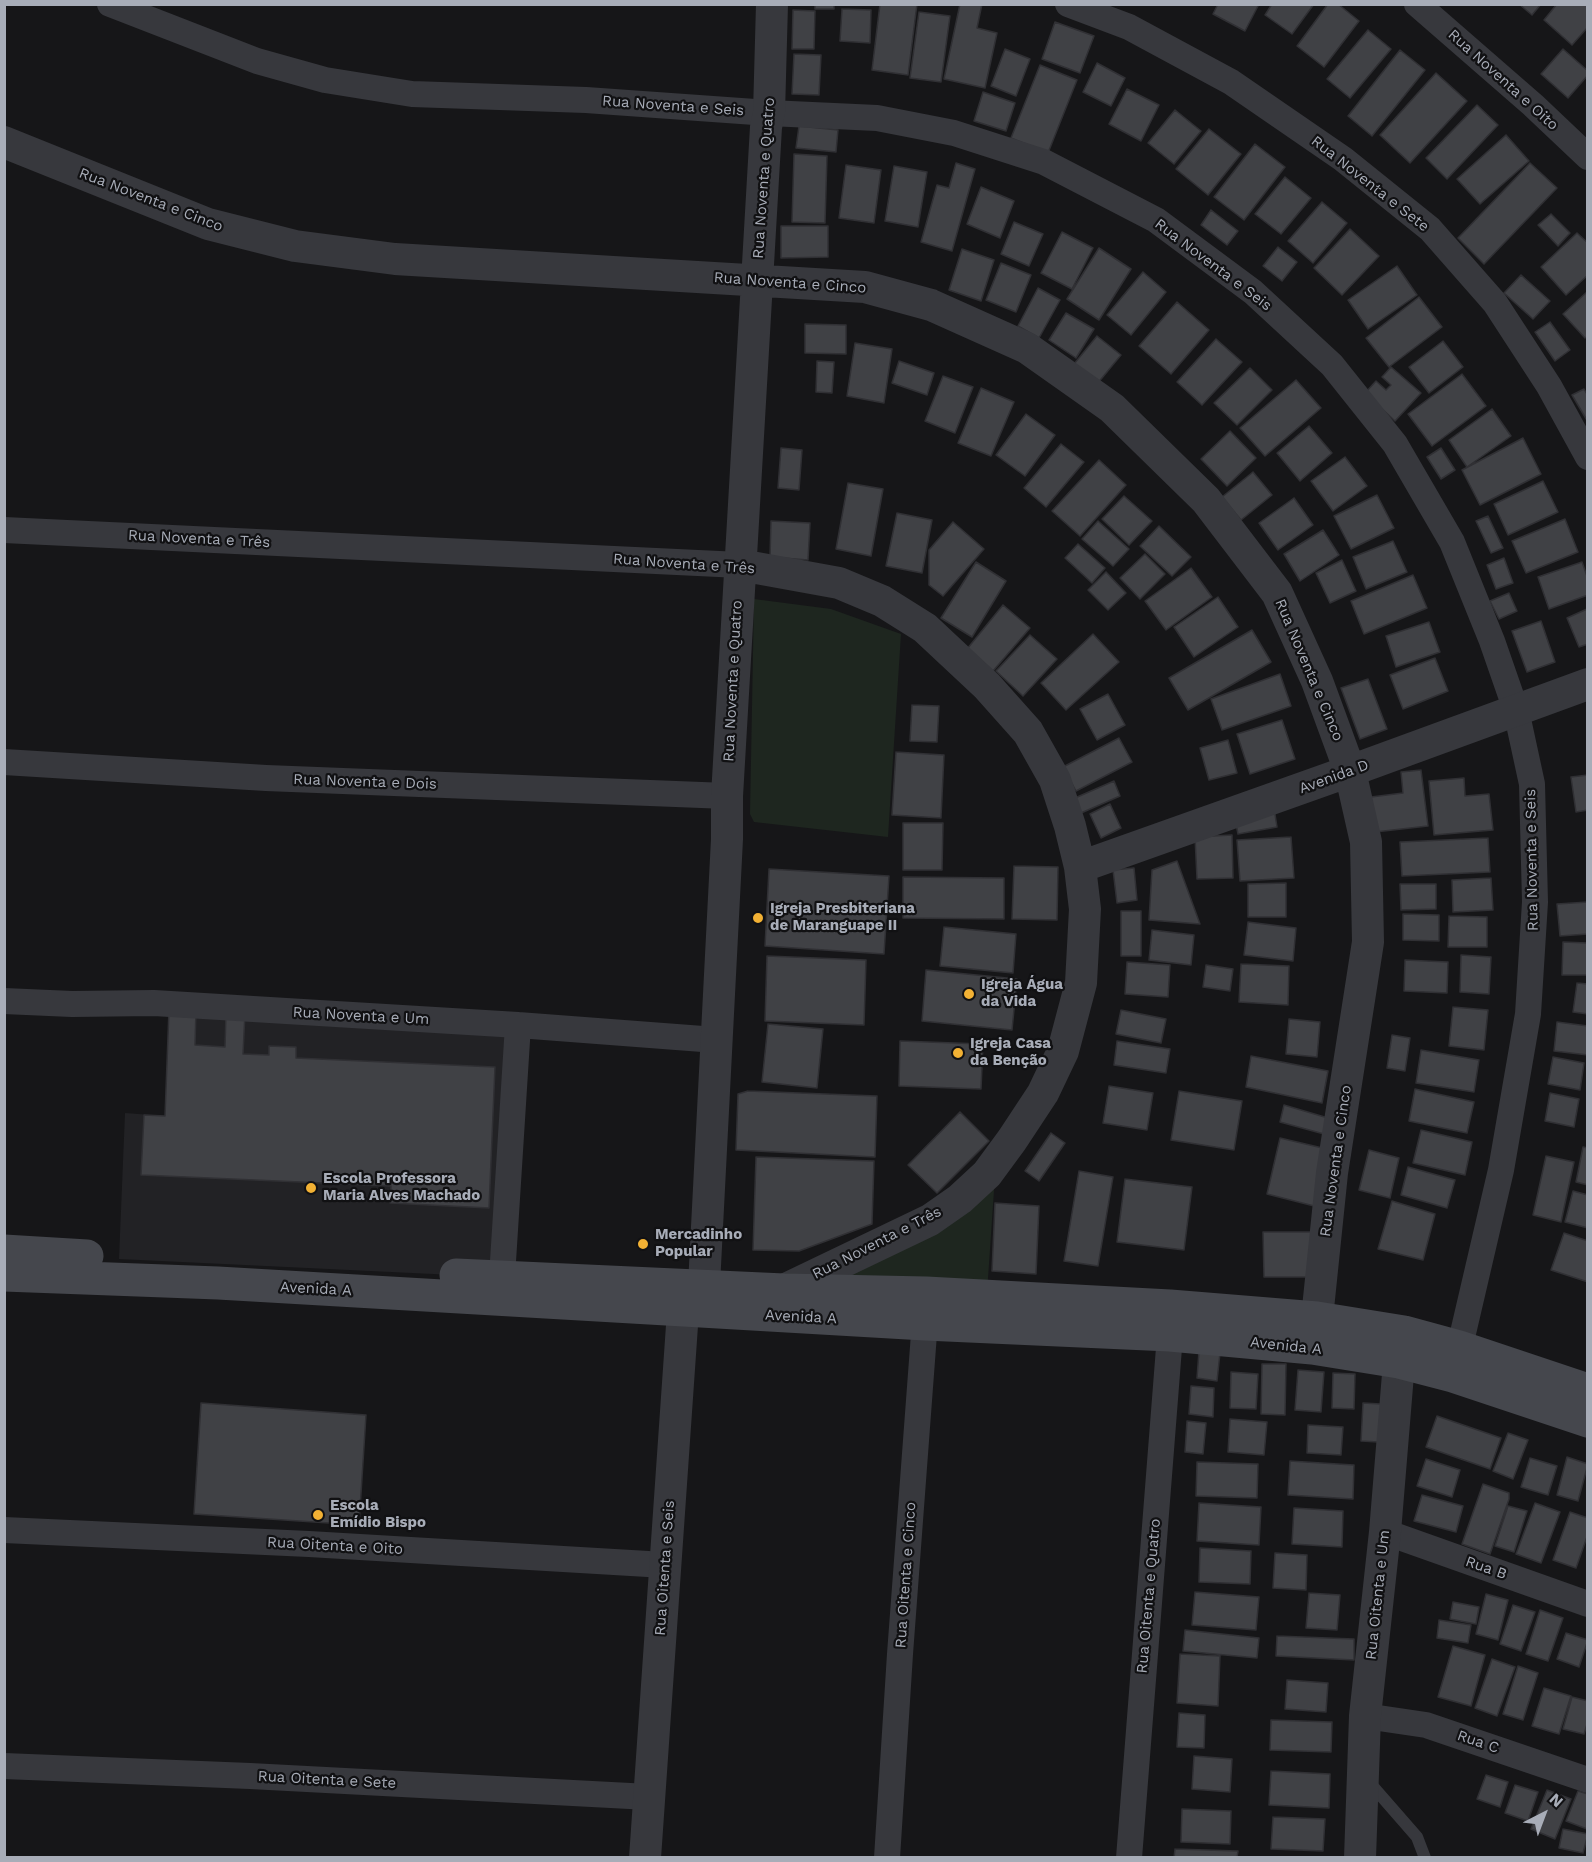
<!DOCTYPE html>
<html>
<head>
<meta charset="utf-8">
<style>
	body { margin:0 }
	#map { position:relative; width:1592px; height:1862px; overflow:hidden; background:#161618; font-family:"Work Sans",sans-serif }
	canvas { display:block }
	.frame { position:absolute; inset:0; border:6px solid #a8adb8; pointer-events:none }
	.north { position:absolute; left:1514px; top:1784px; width:60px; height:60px; -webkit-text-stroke:4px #111113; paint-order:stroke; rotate:42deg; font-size:16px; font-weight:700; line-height:24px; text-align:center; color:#a8adb8 }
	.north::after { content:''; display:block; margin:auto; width:21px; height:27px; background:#a8adb8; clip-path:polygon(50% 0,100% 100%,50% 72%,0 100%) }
</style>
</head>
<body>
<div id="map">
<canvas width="1592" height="1862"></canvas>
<div class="frame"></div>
<div class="north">N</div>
</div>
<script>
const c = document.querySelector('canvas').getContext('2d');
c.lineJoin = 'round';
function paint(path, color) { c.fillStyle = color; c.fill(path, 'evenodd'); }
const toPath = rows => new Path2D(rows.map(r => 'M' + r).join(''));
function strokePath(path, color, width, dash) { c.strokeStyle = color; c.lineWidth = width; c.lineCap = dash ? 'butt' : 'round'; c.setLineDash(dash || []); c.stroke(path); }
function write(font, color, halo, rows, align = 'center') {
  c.font = font + ' "Work Sans",sans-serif'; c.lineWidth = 4.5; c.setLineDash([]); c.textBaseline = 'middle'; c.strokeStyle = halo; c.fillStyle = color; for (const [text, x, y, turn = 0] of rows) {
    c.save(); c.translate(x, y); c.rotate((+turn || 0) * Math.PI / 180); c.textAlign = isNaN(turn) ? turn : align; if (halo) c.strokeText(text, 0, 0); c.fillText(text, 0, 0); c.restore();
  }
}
const built = toPath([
	[169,1009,510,1027,496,1277,119,1259,125,1113,165,1116]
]);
const green = toPath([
	[754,599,831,609,901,634,888,837,754,822,750,814],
	[995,1176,987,1293,791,1289]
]);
const building = toPath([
	[815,4,834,4,834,9,815,9,815,4],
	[880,4,917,4,908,75,872,70,880,4],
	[960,4,982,4,977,28,997,33,985,88,944,79,960,4],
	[1218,4,1259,4,1245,31,1213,14,1218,4],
	[1272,4,1314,4,1292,34,1265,15,1272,4],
	[1328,4,1338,4,1359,21,1324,67,1297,46,1328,4],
	[1519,4,1541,4,1532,15,1519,4],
	[1557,4,1588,4,1588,27,1572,45,1544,20,1557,4],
	[842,9,871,10,870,43,840,41,842,9],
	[793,10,815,11,814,49,792,49,793,10],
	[919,12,950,16,941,82,910,78,919,12],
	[1055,22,1094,36,1080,73,1042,59,1055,22],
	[1368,30,1391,49,1350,98,1327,79,1368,30],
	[1005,49,1030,59,1016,96,991,86,1005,49],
	[1563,49,1588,71,1588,75,1568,98,1541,74,1563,49],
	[1400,50,1425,70,1372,136,1348,116,1400,50],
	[794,54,821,55,819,95,792,94,794,54],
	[1097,63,1125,78,1111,106,1083,92,1097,63],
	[1040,65,1077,80,1048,153,1011,138,1040,65],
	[1436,73,1467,101,1410,163,1380,135,1436,73],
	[1127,89,1159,105,1141,141,1109,124,1127,89],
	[983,92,1015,103,1006,131,974,121,983,92],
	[1477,105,1498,125,1447,179,1426,158,1477,105],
	[1175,110,1201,131,1174,164,1148,143,1175,110],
	[799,126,838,130,836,152,796,148,799,126],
	[1209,129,1241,154,1208,195,1176,169,1209,129],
	[1506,135,1529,161,1480,204,1457,179,1506,135],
	[1255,144,1285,167,1244,220,1214,197,1255,144],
	[794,154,827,156,825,223,792,222,794,154],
	[956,163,975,169,952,251,921,242,937,185,949,188,956,163],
	[1530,163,1557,188,1484,264,1458,238,1530,163],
	[846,165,881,170,874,223,839,218,846,165],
	[894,166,927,172,918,227,885,221,894,166],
	[1285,177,1311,198,1281,234,1255,214,1285,177],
	[981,187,1014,201,1000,238,967,224,981,187],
	[1322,202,1347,223,1313,263,1288,241,1322,202],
	[1211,210,1238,231,1227,245,1201,225,1211,210],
	[1551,214,1570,233,1558,246,1538,225,1551,214],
	[1014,222,1043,234,1029,266,1001,254,1014,222],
	[781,226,828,226,828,257,781,258,781,226],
	[1350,229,1379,256,1342,295,1314,268,1350,229],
	[1062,232,1093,248,1072,289,1041,273,1062,232],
	[1577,233,1588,243,1588,275,1566,295,1541,267,1577,233],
	[1278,247,1297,262,1282,281,1263,266,1278,247],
	[1099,248,1131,269,1099,320,1067,299,1099,248],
	[962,249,994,260,981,301,949,290,962,249],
	[1001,263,1031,275,1016,312,986,300,1001,263],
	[1397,266,1417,295,1368,329,1348,300,1397,266],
	[1143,272,1166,292,1131,335,1107,315,1143,272],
	[1521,275,1550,301,1533,319,1504,293,1521,275],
	[1038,288,1060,300,1039,338,1018,326,1038,288],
	[1588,291,1588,336,1585,338,1563,314,1588,291],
	[1419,297,1442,327,1389,367,1366,338,1419,297],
	[1177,302,1209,330,1171,374,1139,346,1177,302],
	[1066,313,1094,329,1076,358,1049,340,1066,313],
	[1550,322,1570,350,1555,361,1535,332,1550,322],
	[805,324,846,325,846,354,805,353,805,324],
	[1097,336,1121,355,1097,384,1074,364,1097,336],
	[1216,339,1242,362,1202,405,1177,382,1216,339],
	[1443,341,1463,367,1429,393,1409,367,1443,341],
	[855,343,892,349,884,403,847,396,855,343],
	[817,361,834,362,832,393,816,392,817,361],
	[899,361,934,373,927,395,892,383,899,361],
	[1391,367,1421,393,1395,421,1365,393,1376,381,1386,390,1391,385,1382,377,1391,367],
	[1250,368,1272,390,1237,425,1214,403,1250,368],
	[1462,374,1486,406,1432,446,1408,414,1462,374],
	[943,376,973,387,955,433,925,421,943,376],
	[1296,380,1321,408,1265,456,1240,428,1296,380],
	[981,388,1014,402,991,456,958,443,981,388],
	[1584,389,1588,396,1588,422,1572,395,1584,389],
	[1492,409,1511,436,1467,467,1449,440,1492,409],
	[1026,414,1055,435,1025,476,996,455,1026,414],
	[1309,426,1332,453,1300,481,1277,453,1309,426],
	[1230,431,1256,458,1227,486,1201,459,1230,431],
	[1523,438,1541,474,1480,505,1462,470,1523,438],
	[1061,444,1084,462,1046,507,1024,488,1061,444],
	[781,448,802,450,799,490,778,488,781,448],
	[1441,448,1455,470,1441,479,1427,457,1441,448],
	[1345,457,1367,486,1333,511,1311,481,1345,457],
	[1099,460,1126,485,1080,536,1052,511,1099,460],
	[1253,472,1272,495,1241,520,1222,497,1253,472],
	[1543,481,1558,512,1508,535,1494,504,1543,481],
	[848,483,883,489,871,556,836,549,848,483],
	[1377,495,1394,528,1351,549,1334,516,1377,495],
	[1124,496,1152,521,1129,545,1102,519,1124,496],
	[1294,498,1313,525,1278,550,1259,523,1294,498],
	[897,513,932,520,922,573,886,566,897,513],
	[1488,516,1503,548,1491,553,1476,521,1488,516],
	[1565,519,1578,552,1526,573,1512,541,1565,519],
	[771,521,810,523,808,560,770,557,771,521],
	[1098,521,1129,549,1113,566,1082,539,1098,521],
	[953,522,984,549,943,596,929,585,929,550,953,522],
	[1159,526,1191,557,1172,576,1140,546,1159,526],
	[1323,530,1339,555,1300,581,1284,554,1323,530],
	[1393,541,1407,572,1366,589,1353,557,1393,541],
	[1078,544,1105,568,1092,583,1065,558,1078,544],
	[1145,554,1165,574,1140,599,1120,578,1145,554],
	[1504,558,1513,583,1496,589,1487,565,1504,558],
	[1342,560,1356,591,1330,603,1316,573,1342,560],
	[976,562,1006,581,972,637,941,618,976,562],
	[1582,562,1588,579,1588,595,1549,609,1538,577,1582,562],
	[1191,568,1212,597,1166,630,1145,601,1191,568],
	[1106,572,1126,593,1108,610,1088,590,1106,572],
	[1413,575,1427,608,1364,634,1351,601,1413,575],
	[1509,593,1517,611,1499,619,1490,601,1509,593],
	[1218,597,1238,627,1194,657,1174,627,1218,597],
	[1003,605,1030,628,993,671,967,649,1003,605],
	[1587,609,1588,644,1579,647,1567,618,1587,609],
	[1541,621,1555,662,1527,672,1512,631,1541,621],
	[1429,622,1440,652,1396,667,1386,636,1429,622],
	[1252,630,1271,662,1188,710,1169,678,1252,630],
	[1093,634,1119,662,1066,710,1041,683,1093,634],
	[1030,635,1057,659,1023,696,996,671,1030,635],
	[1435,658,1448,691,1403,709,1390,675,1435,658],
	[1280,674,1291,706,1222,730,1211,699,1280,674],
	[1368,679,1387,729,1360,739,1341,688,1368,679],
	[1108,694,1125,725,1097,740,1080,709,1108,694],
	[912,705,939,706,937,742,910,741,912,705],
	[1282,720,1295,759,1250,774,1237,734,1282,720],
	[1119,738,1132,762,1076,791,1063,767,1119,738],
	[1228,740,1237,773,1209,780,1200,748,1228,740],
	[896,752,944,755,941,818,892,815,896,752],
	[1421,770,1428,826,1375,832,1371,797,1403,793,1401,772,1421,770],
	[1588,775,1588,810,1576,812,1571,777,1588,775],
	[1464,778,1465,796,1489,794,1493,830,1434,835,1429,781,1464,778],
	[1114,781,1120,796,1081,813,1075,798,1114,781],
	[1110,804,1121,828,1101,838,1090,814,1110,804],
	[1274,808,1277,827,1238,834,1234,814,1274,808],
	[903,823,943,823,942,870,903,870,903,823],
	[1232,835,1233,878,1197,879,1195,837,1232,835],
	[1291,837,1294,878,1240,881,1237,840,1291,837],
	[1488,838,1490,872,1402,876,1400,842,1488,838],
	[1177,861,1200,924,1149,920,1152,870,1177,861],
	[1014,866,1058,867,1057,920,1012,919,1014,866],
	[1134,868,1137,900,1117,903,1113,870,1134,868],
	[769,869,889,876,884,954,765,946,769,869],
	[903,877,1004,878,1004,919,903,918,903,877],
	[1491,878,1493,910,1453,912,1452,880,1491,878],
	[1286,883,1286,917,1248,917,1248,884,1286,883],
	[1400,884,1436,884,1436,909,1401,910,1400,884],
	[1588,902,1588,934,1560,936,1557,904,1588,902],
	[1121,911,1141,911,1141,956,1121,956,1121,911],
	[1403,914,1439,915,1439,941,1403,940,1403,914],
	[1449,916,1487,917,1487,947,1448,947,1449,916],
	[1248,922,1296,928,1293,961,1244,955,1248,922],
	[944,927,1016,934,1013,973,940,966,944,927],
	[1152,930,1194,935,1191,965,1149,960,1152,930],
	[1563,942,1588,943,1588,975,1562,975,1563,942],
	[1461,955,1491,957,1489,994,1460,992,1461,955],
	[767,956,866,960,864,1025,765,1021,767,956],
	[1405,960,1448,962,1447,993,1404,991,1405,960],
	[1127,962,1170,965,1168,997,1125,994,1127,962],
	[1241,964,1289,966,1288,1005,1239,1002,1241,964],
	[1206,965,1233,969,1230,991,1203,987,1206,965],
	[926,970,1017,979,1012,1030,922,1021,926,970],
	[1577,983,1588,984,1588,1014,1573,1012,1577,983],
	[1453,1007,1488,1010,1484,1050,1449,1046,1453,1007],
	[169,1009,196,1010,195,1045,225,1047,226,1012,245,1013,243,1054,269,1055,269,1046,296,1047,296,1058,495,1067,489,1208,390,1203,391,1186,141,1175,144,1115,165,1116,169,1009],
	[1121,1010,1166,1019,1161,1043,1116,1034,1121,1010],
	[1289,1019,1320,1022,1317,1057,1286,1054,1289,1019],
	[1557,1022,1588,1026,1588,1055,1554,1051,1557,1022],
	[768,1024,823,1029,817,1088,762,1082,768,1024],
	[1392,1035,1410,1038,1405,1071,1387,1068,1392,1035],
	[900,1041,983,1044,981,1089,899,1086,900,1041],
	[1117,1041,1170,1049,1166,1073,1114,1065,1117,1041],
	[1421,1050,1479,1060,1474,1092,1416,1083,1421,1050],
	[1251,1056,1328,1071,1322,1103,1246,1087,1251,1056],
	[1553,1057,1584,1063,1580,1090,1548,1084,1553,1057],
	[1109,1086,1153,1093,1147,1130,1103,1123,1109,1086],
	[1415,1089,1474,1102,1467,1133,1409,1121,1415,1089],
	[748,1091,877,1096,875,1157,736,1150,738,1094,748,1091],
	[1179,1091,1242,1101,1234,1150,1171,1140,1179,1091],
	[1550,1093,1579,1099,1574,1127,1545,1121,1550,1093],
	[1284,1105,1328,1118,1324,1134,1280,1122,1284,1105],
	[960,1112,989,1141,937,1193,908,1165,960,1112],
	[1421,1130,1472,1142,1465,1175,1413,1163,1421,1130],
	[1051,1133,1065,1143,1039,1181,1025,1171,1051,1133],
	[1280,1138,1331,1150,1318,1207,1267,1194,1280,1138],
	[1583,1147,1588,1148,1588,1185,1576,1182,1583,1147],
	[1369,1150,1399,1158,1390,1198,1359,1190,1369,1150],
	[1546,1156,1574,1162,1561,1222,1533,1215,1546,1156],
	[756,1157,874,1161,872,1224,799,1251,753,1250,756,1157],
	[1408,1167,1455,1180,1447,1208,1401,1195,1408,1167],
	[1079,1171,1113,1177,1098,1266,1064,1261,1079,1171],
	[1125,1179,1192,1187,1184,1250,1117,1242,1125,1179],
	[1573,1191,1588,1195,1588,1228,1565,1222,1573,1191],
	[1392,1201,1435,1214,1423,1260,1378,1249,1392,1201],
	[995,1203,1039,1206,1036,1274,992,1271,995,1203],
	[1263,1232,1312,1232,1313,1277,1264,1277,1263,1232],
	[1564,1233,1588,1241,1588,1282,1551,1270,1564,1233],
	[1199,1351,1220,1353,1217,1381,1197,1378,1199,1351],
	[1262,1364,1286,1364,1285,1415,1261,1414,1262,1364],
	[1298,1370,1324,1372,1321,1412,1295,1410,1298,1370],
	[1231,1372,1258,1374,1256,1409,1230,1408,1231,1372],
	[1333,1373,1355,1374,1354,1409,1332,1408,1333,1373],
	[1191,1386,1214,1388,1213,1417,1189,1414,1191,1386],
	[201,1403,366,1415,359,1525,194,1514,201,1403],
	[1363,1403,1381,1404,1378,1442,1361,1441,1363,1403],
	[1437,1416,1501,1438,1490,1469,1426,1447,1437,1416],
	[1230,1419,1267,1422,1264,1455,1228,1452,1230,1419],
	[1187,1421,1206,1423,1203,1454,1185,1452,1187,1421],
	[1308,1425,1343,1427,1341,1455,1307,1453,1308,1425],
	[1508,1433,1528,1440,1513,1479,1493,1471,1508,1433],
	[1567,1457,1588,1464,1578,1501,1557,1495,1567,1457],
	[1530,1458,1557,1466,1548,1495,1521,1487,1530,1458],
	[1426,1459,1460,1470,1452,1497,1417,1486,1426,1459],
	[1290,1461,1354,1465,1353,1499,1288,1495,1290,1461],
	[1197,1462,1258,1464,1257,1498,1196,1496,1197,1462],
	[1483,1484,1509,1493,1509,1499,1490,1554,1462,1544,1483,1484],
	[1422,1495,1463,1506,1456,1532,1414,1521,1422,1495],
	[1199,1503,1261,1507,1259,1545,1197,1541,1199,1503],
	[1535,1503,1560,1512,1541,1563,1516,1554,1535,1503],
	[1508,1506,1527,1511,1514,1552,1495,1546,1508,1506],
	[1294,1508,1343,1511,1342,1547,1292,1544,1294,1508],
	[1570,1512,1588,1518,1588,1534,1576,1568,1553,1560,1570,1512],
	[1200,1548,1251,1551,1250,1584,1199,1582,1200,1548],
	[1275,1553,1307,1555,1306,1590,1273,1588,1275,1553],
	[1195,1592,1259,1597,1256,1630,1192,1625,1195,1592],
	[1309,1593,1340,1595,1337,1630,1306,1628,1309,1593],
	[1486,1594,1508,1600,1498,1640,1476,1634,1486,1594],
	[1453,1602,1479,1607,1476,1624,1450,1619,1453,1602],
	[1513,1605,1535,1612,1521,1651,1500,1644,1513,1605],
	[1540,1610,1563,1618,1548,1661,1526,1654,1540,1610],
	[1439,1620,1471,1625,1468,1643,1437,1638,1439,1620],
	[1185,1630,1259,1638,1257,1658,1183,1651,1185,1630],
	[1566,1633,1588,1640,1579,1667,1557,1659,1566,1633],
	[1277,1636,1354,1639,1354,1660,1276,1656,1277,1636],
	[1453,1646,1485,1655,1471,1706,1438,1697,1453,1646],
	[1180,1654,1220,1656,1218,1706,1177,1703,1180,1654],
	[1492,1659,1515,1667,1497,1716,1475,1708,1492,1659],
	[1518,1666,1538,1673,1523,1720,1503,1714,1518,1666],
	[1287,1680,1328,1683,1326,1712,1285,1709,1287,1680],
	[1544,1688,1571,1696,1559,1734,1532,1726,1544,1688],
	[1572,1697,1588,1701,1588,1721,1584,1734,1563,1729,1572,1697],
	[1179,1713,1205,1715,1204,1748,1177,1747,1179,1713],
	[1271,1720,1332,1722,1331,1752,1270,1750,1271,1720],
	[1194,1756,1232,1759,1230,1792,1192,1789,1194,1756],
	[1271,1771,1330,1774,1329,1808,1269,1805,1271,1771],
	[1486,1775,1508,1782,1500,1807,1477,1799,1486,1775],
	[1515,1785,1538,1792,1528,1821,1505,1813,1515,1785],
	[1547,1790,1571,1799,1555,1839,1531,1829,1547,1790],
	[1578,1791,1588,1794,1587,1829,1566,1821,1578,1791],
	[1182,1809,1231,1811,1230,1844,1181,1842,1182,1809],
	[1273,1817,1325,1819,1323,1851,1271,1849,1273,1817],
	[1563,1829,1588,1834,1583,1853,1559,1848,1563,1829],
	[1175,1849,1238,1851,1237,1858,1174,1858,1175,1849]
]);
const service = toPath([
	[1369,1782,1417,1837,1425,1858]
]);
const minor = toPath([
	[110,4,257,61,325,80,412,94,586,100,769,113,877,118,954,133,1044,162,1156,220,1253,292,1332,365,1395,444,1452,542,1492,641,1516,710,1532,784,1535,902,1528,1014,1501,1170,1456,1363],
	[1068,4,1129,27,1231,82,1343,159,1430,229,1495,303,1549,386,1588,457],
	[1417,4,1533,105,1588,157],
	[4,530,740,565],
	[4,762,266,778,727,796],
	[4,1001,72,1004,154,1003,518,1025,716,1040],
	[502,1277,518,1025],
	[4,1530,309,1544,665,1565],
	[1385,1532,1588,1604],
	[1365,1716,1426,1725,1588,1780],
	[4,1766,250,1776,649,1797],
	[887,1858,900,1654,926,1307],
	[1129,1858,1170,1335]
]);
const tertiary = toPath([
	[4,142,208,224,295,246,395,259,865,287,931,305,1027,348,1112,408,1206,500,1277,593,1317,681,1350,771,1366,842,1368,942,1332,1173,1317,1318],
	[740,565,839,583,882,601,925,628,987,686,1028,732,1055,780,1070,826,1080,867,1085,909,1081,983,1063,1051,1043,1093,1012,1140,987,1174,960,1199,930,1220,784,1290],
	[1080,867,1350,771,1588,684],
	[645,1858,683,1311,704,1285,727,839,727,796,766,127,769,113,772,4],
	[1360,1858,1365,1716,1385,1532,1399,1362,1403,1336]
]);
const secondary = toPath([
	[4,1251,87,1256],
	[4,1275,218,1283,925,1324,1170,1335,1312,1348,1399,1362,1453,1376,1588,1421],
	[456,1275,784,1290,926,1293,1170,1306,1317,1318,1404,1332,1459,1347,1588,1390]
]);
const markers = [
	[758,918,6,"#f2b134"],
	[969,994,6,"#f2b134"],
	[958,1053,6,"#f2b134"],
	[311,1188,6,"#f2b134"],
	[643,1244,6,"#f2b134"],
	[318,1515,6,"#f2b134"]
];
const streetNames = [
	["Rua Noventa e Oito",1503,80,42],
	["Rua Noventa e Seis",673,106,4],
	["Rua Noventa e Quatro",764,178,-86],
	["Rua Noventa e Sete",1370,184,38],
	["Rua Noventa e Cinco",151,200,21],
	["Rua Noventa e Seis",1213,265,37],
	["Rua Noventa e Cinco",790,283,4],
	["Rua Noventa e Três",199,539,3],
	["Rua Noventa e Três",684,564,4],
	["Rua Noventa e Cinco",1309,670,67],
	["Rua Noventa e Quatro",733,681,-87],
	["Avenida D",1334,777,-20],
	["Rua Noventa e Dois",365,782,2],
	["Rua Noventa e Seis",1532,860,-91],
	["Rua Noventa e Um",361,1016,3],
	["Rua Noventa e Cinco",1336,1161,-82],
	["Rua Noventa e Três",877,1243,-27],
	["Avenida A",316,1289,3],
	["Avenida A",801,1317,3],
	["Avenida A",1286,1346,6],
	["Rua Oitenta e Oito",335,1546,3],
	["Rua Oitenta e Seis",665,1568,-86],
	["Rua B",1486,1568,19],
	["Rua Oitenta e Cinco",906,1575,-86],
	["Rua Oitenta e Um",1378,1595,-84],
	["Rua Oitenta e Quatro",1149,1596,-85],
	["Rua C",1478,1742,19],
	["Rua Oitenta e Sete",327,1780,3]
];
const poiNames = [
	["Igreja Presbiteriana",770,909],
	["de Maranguape II",770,926],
	["Igreja Água",981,985],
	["da Vida",981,1002],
	["Igreja Casa",970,1044],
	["da Benção",970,1061],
	["Escola Professora",323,1179],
	["Maria Alves Machado",323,1196],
	["Mercadinho",655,1235],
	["Popular",655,1252],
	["Escola",330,1506],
	["Emídio Bispo",330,1523]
];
paint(built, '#222225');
paint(green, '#1e261f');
paint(building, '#404145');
strokePath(building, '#303034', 1.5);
strokePath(service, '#37383d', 12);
strokePath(minor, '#37383d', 26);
strokePath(tertiary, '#37383d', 32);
strokePath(secondary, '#45474d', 33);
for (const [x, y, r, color] of markers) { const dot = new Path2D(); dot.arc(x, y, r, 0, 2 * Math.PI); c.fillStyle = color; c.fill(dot); strokePath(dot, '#111113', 2); }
write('15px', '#a8adb8', '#111113', streetNames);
write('bold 15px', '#a8adb8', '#111113', poiNames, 'left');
</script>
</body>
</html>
